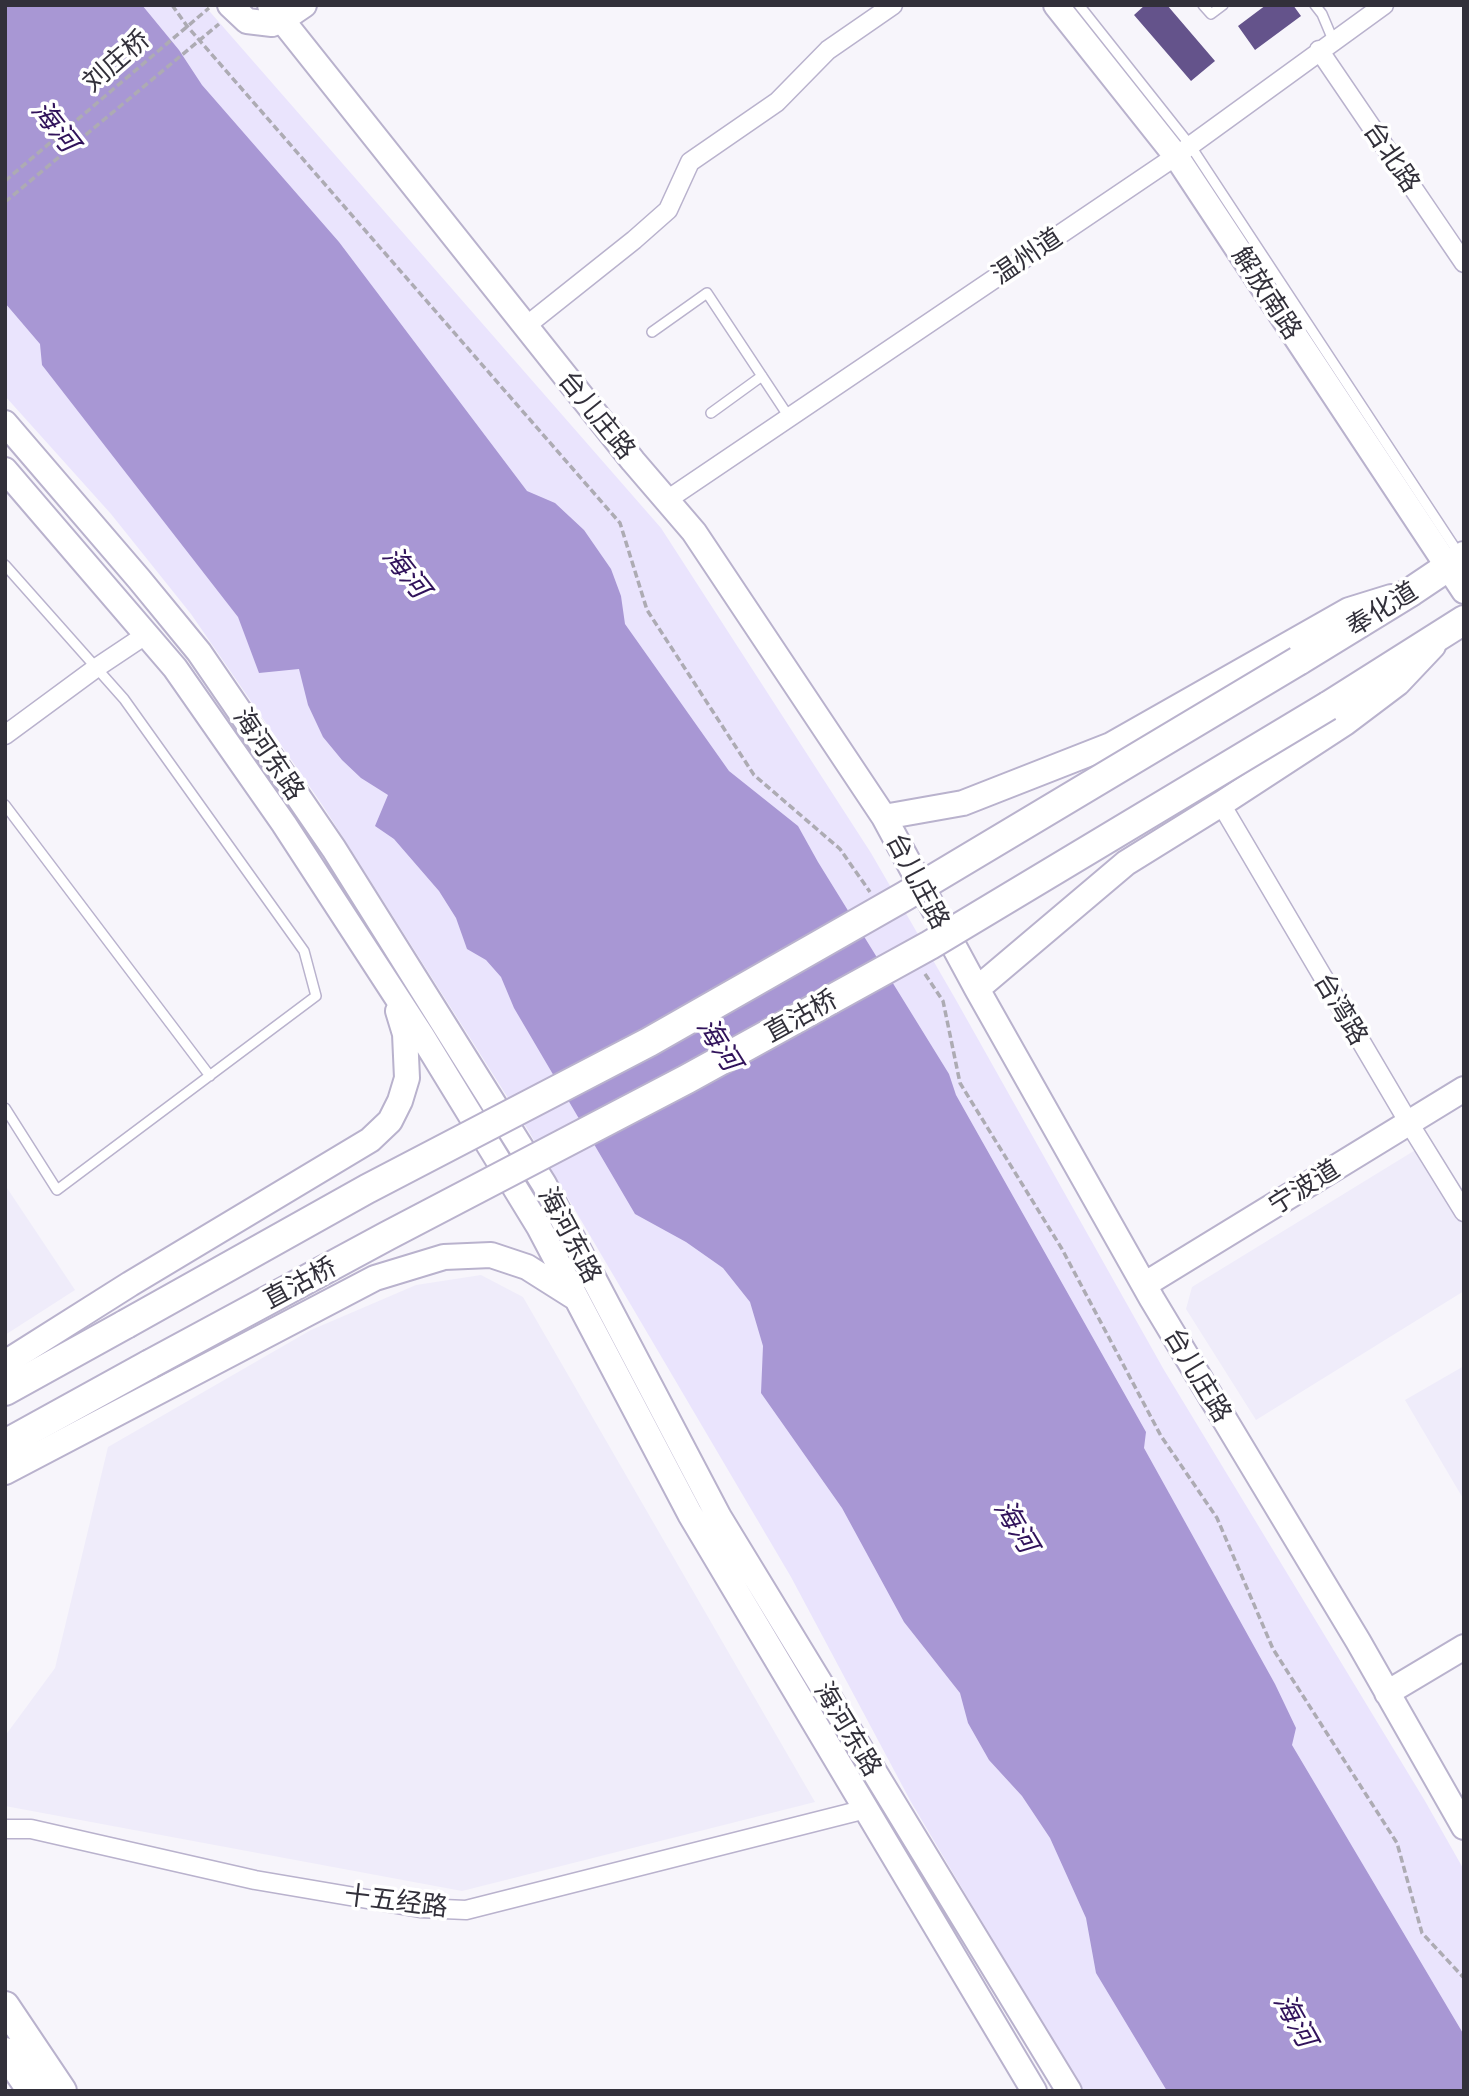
<!DOCTYPE html>
<html>
<head>
<meta charset="utf-8">
<style>
	body { margin:0 }
	#map { position:relative; width:1469px; height:2096px; overflow:hidden; background:#f7f5fb; font-family:Commissioner,sans-serif }
	canvas { display:block }
	.frame { position:absolute; inset:0; border:7px solid #32303a; pointer-events:none }
</style>
</head>
<body>
<div id="map">
<canvas width="1469" height="2096"></canvas>
<div class="frame"></div>
</div>
<script>
const c = document.querySelector('canvas').getContext('2d');
c.lineJoin = 'round';
function paint(path, color) { c.fillStyle = color; c.fill(path, 'evenodd'); }
const toPath = rows => new Path2D(rows.map(r => 'M' + r).join(''));
function strokePath(path, color, width, dash) { c.strokeStyle = color; c.lineWidth = width; c.lineCap = dash ? 'butt' : 'round'; c.setLineDash(dash || []); c.stroke(path); }
function write(font, color, halo, rows, align = 'center') {
  c.font = font + ' Commissioner,"Noto Sans SC",sans-serif'; c.lineWidth = 7; c.setLineDash([]); c.textBaseline = 'middle'; c.strokeStyle = halo; c.fillStyle = color; for (const [text, x, y, turn = 0] of rows) {
    c.save(); c.translate(x, y); c.rotate((+turn || 0) * Math.PI / 180); c.textAlign = isNaN(turn) ? turn : align; if (halo) c.strokeText(text, 0, 0); c.fillText(text, 0, 0); c.restore();
  }
}
const built = toPath([
	[1417,1149,1464,1225,1464,1291,1256,1420,1186,1309,1192,1287],
	[5,1185,75,1290,5,1335],
	[481,1275,523,1297,815,1802,462,1891,5,1806,5,1736,55,1668,108,1447,311,1330,416,1285],
	[1464,1366,1464,1500,1405,1400]
]);
const green = toPath([
	[5,5,204,5,661,528,871,853,956,1000,1164,1370,1425,1801,1464,1870,1464,2091,1082,2091,911,1802,791,1577,522,1120,323,806,191,614,111,514,5,396]
]);
const water = toPath([
	[5,5,142,5,179,50,202,85,339,242,527,491,555,503,584,530,611,569,621,596,625,624,729,771,798,826,818,862,949,1074,956,1095,1146,1432,1144,1448,1275,1684,1296,1728,1292,1745,1464,2035,1464,2091,1167,2091,1096,1973,1086,1918,1050,1838,1022,1796,989,1760,968,1723,960,1693,904,1622,842,1508,761,1393,763,1346,750,1302,723,1268,686,1242,635,1214,514,1008,501,977,486,960,467,949,456,918,439,891,394,839,375,826,388,795,361,778,342,760,323,737,308,705,299,669,259,673,238,617,42,365,40,344,5,303]
]);
const building = toPath([
	[1145,5,1167,5,1215,61,1191,81,1134,15],
	[1266,5,1293,5,1301,16,1255,50,1238,26]
]);
const path = toPath([
	[172,5,187,26,620,523,647,610,754,775,840,849,870,892],
	[5,181,209,8],
	[5,202,219,24],
	[925,974,943,1001,960,1083,1062,1249,1161,1436,1217,1518,1273,1649,1397,1843,1422,1933,1464,1978]
]);
const lane = toPath([
	[1079,5,1190,145,1459,554],
	[1203,5,1211,14,1223,5],
	[1315,5,1322,14,1333,40],
	[652,332,707,293,789,417],
	[711,413,762,376],
	[5,565,124,699,304,951,316,996,57,1190,5,1108],
	[5,805,210,1076]
]);
const street = toPath([
	[1319,50,1464,263],
	[526,326,634,240,668,210,690,162,777,102,828,50,893,5],
	[667,500,1176,156,1384,5],
	[5,735,96,668,147,634],
	[1221,804,1409,1123,1464,1212],
	[5,1829,31,1829,255,1880,420,1908,466,1910,866,1809]
]);
const secondary = toPath([
	[230,5,247,21,272,24,282,20,304,5],
	[270,5,633,461,694,532,884,817,977,989,1152,1299,1358,1641,1464,1827],
	[1056,5,1176,156,1464,591],
	[5,423,139,579,199,652,334,849,544,1184,719,1517,1069,2091],
	[5,470,175,668,284,824,422,1036,539,1227,690,1514,1034,2091],
	[884,817,963,803,1111,745,1349,610,1391,597],
	[977,989,1126,863,1221,804,1345,723,1398,683,1433,646],
	[1144,1285,1464,1089],
	[5,1363,130,1284,370,1140,390,1121,400,1101,407,1078,405,1034,398,1011],
	[5,1472,375,1278,444,1257,491,1255,527,1267,576,1298],
	[1387,1693,1464,1647]
]);
const primary = toPath([
	[1298,661,1412,591,1464,556],
	[1328,706,1464,620],
	[5,1391,126,1324],
	[5,1444,150,1364],
	[5,2006,62,2091],
	[5,2052,32,2091]
]);
const primaryBridge = toPath([
	[126,1324,367,1189,649,1042,905,896,1298,661],
	[150,1364,387,1236,687,1079,930,945,1328,706]
]);
const streetNames = [
	["刘庄桥",116,61,-41],
	["台北路",1392,157,56],
	["温州道",1027,256,-34],
	["解放南路",1267,293,57],
	["台儿庄路",597,415,51],
	["奉化道",1382,609,-32],
	["海河东路",269,754,56],
	["台儿庄路",918,881,62],
	["台湾路",1341,1009,59],
	["直沽桥",801,1016,-29],
	["宁波道",1304,1187,-32],
	["海河东路",570,1235,62],
	["直沽桥",300,1283,-28],
	["台儿庄路",1198,1375,59],
	["海河东路",848,1729,59],
	["十五经路",396,1901,7]
];
const waterNames = [
	["海河",55,126,52],
	["海河",406,572,52],
	["海河",719,1044,58],
	["海河",1016,1526,59],
	["海河",1295,2020,61]
];
paint(built, '#efecfa');
paint(green, '#eae4fd');
paint(water, '#a897d4');
paint(building, '#64538b');
strokePath(lane, '#b9b2cd', 12);
strokePath(street, '#b9b2cd', 21);
strokePath(secondary, '#b9b2cd', 28);
strokePath(primary, '#b9b2cd', 32);
strokePath(path, '#adabb3', 3.5, [7, 3.5]);
strokePath(lane, '#fff', 9);
strokePath(street, '#fff', 18);
strokePath(secondary, '#fff', 24);
strokePath(primary, '#fff', 28);
strokePath(primaryBridge, '#b9b2cd', 32, []);
strokePath(primaryBridge, '#fff', 28);
write('26px', '#32303a', '#fff', streetNames);
write('italic 28px', '#31135b', '#fff', waterNames);
</script>
</body>
</html>
